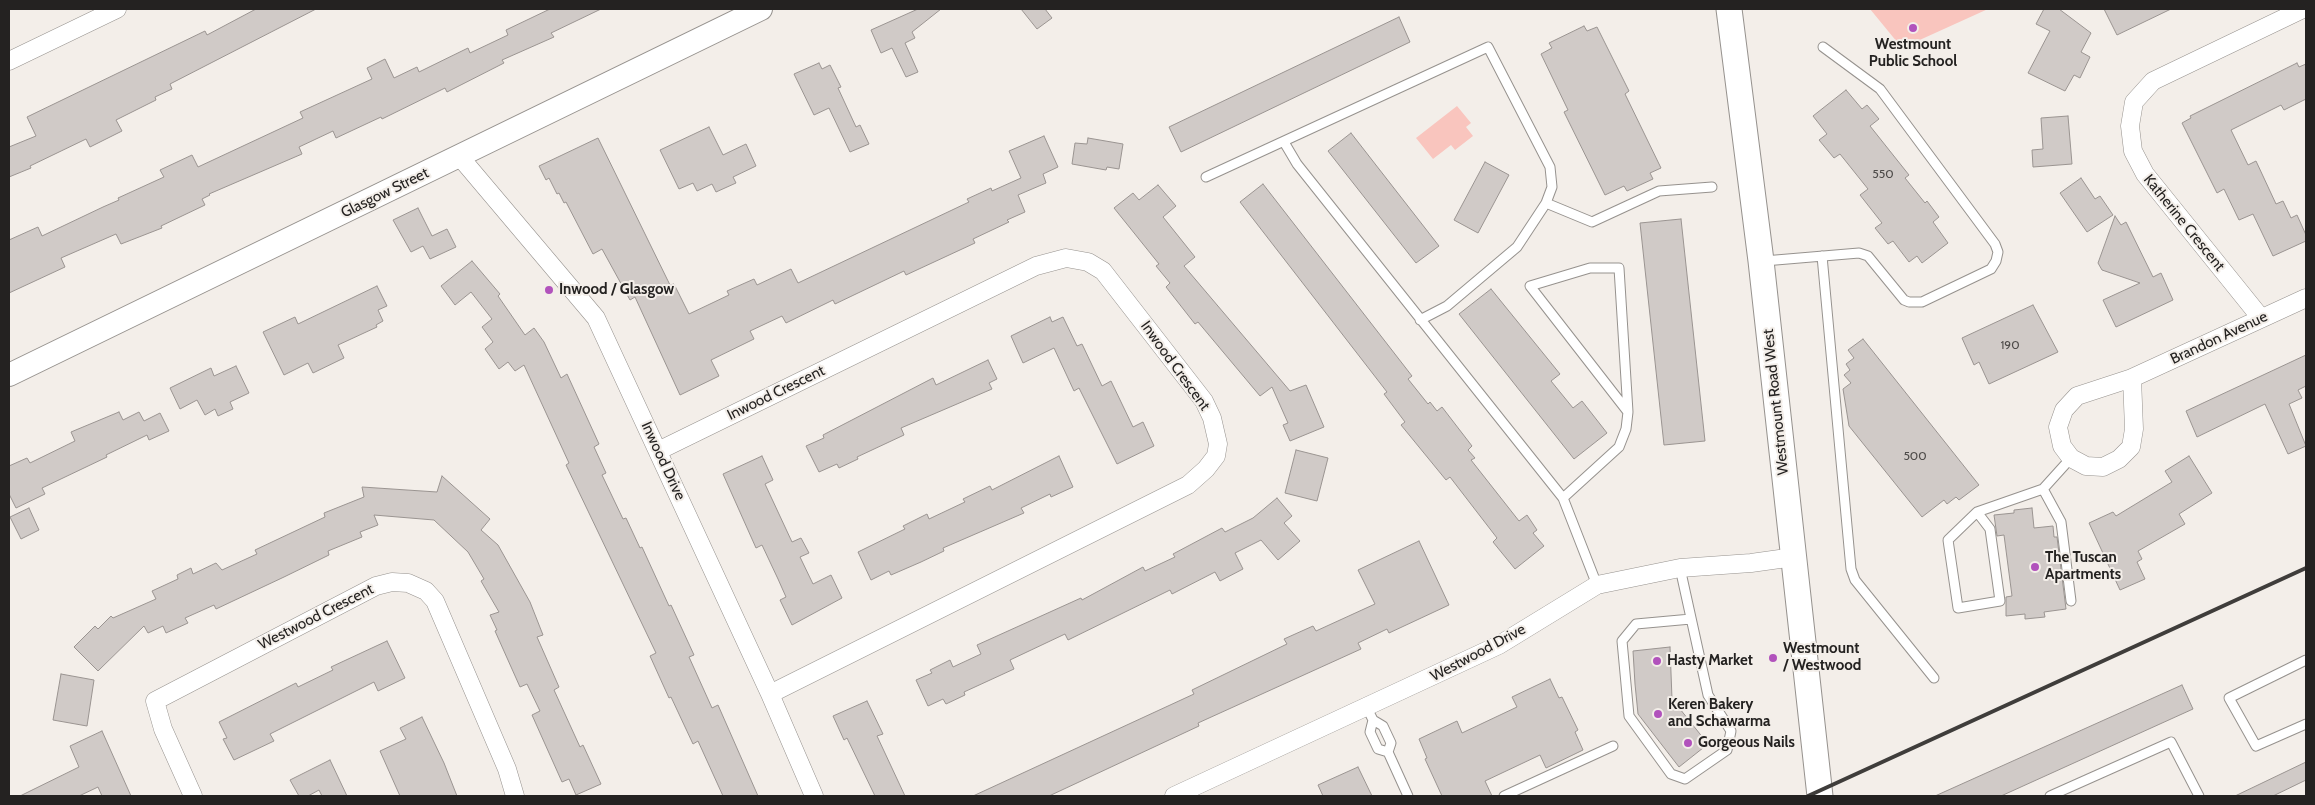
<!DOCTYPE html>
<html>
<head>
<meta charset="utf-8">
<style>
	body { margin:0 }
	#map { position:relative; width:2315px; height:805px; overflow:hidden; background:#f3eee9; font-family:Cabin,sans-serif }
	canvas { display:block }
	.frame { position:absolute; inset:0; border:10px solid #242221; pointer-events:none }
</style>
</head>
<body>
<div id="map">
<canvas width="2315" height="805"></canvas>
<div class="frame"></div>
</div>
<script>
const c = document.querySelector('canvas').getContext('2d');
c.lineJoin = 'round';
function paint(path, color) { c.fillStyle = color; c.fill(path, 'evenodd'); }
const toPath = rows => new Path2D(rows.map(r => 'M' + r).join(''));
function strokePath(path, color, width, dash) { c.strokeStyle = color; c.lineWidth = width; c.lineCap = dash ? 'butt' : 'round'; c.setLineDash(dash || []); c.stroke(path); }
function write(font, color, halo, rows, align = 'center') {
  c.font = font + ' Cabin,sans-serif'; c.lineWidth = 4; c.setLineDash([]); c.textBaseline = 'middle'; c.strokeStyle = halo; c.fillStyle = color; for (const [text, x, y, turn = 0] of rows) {
    c.save(); c.translate(x, y); c.rotate((+turn || 0) * Math.PI / 180); c.textAlign = isNaN(turn) ? turn : align; if (halo) c.strokeText(text, 0, 0); c.fillText(text, 0, 0); c.restore();
  }
}
const green = toPath([
	[1870,9,1988,9,1902,48],
	[1457,106,1471,123,1466,127,1473,136,1455,150,1451,145,1433,159,1416,138]
]);
const building = toPath([
	[256,9,316,9,170,84,172,89,155,97,156,100,116,120,122,131,90,147,86,139,30,166,31,168,9,177,9,147,36,136,27,117,205,31,207,35,256,9],
	[550,9,601,9,551,33,554,37,502,60,504,63,447,92,445,88,382,119,381,117,336,138,333,131,299,147,302,154,209,194,210,195,202,199,205,205,161,226,162,228,121,244,116,234,61,258,65,267,9,293,9,240,38,227,42,236,103,207,119,200,118,198,164,177,160,170,192,155,198,167,303,118,300,112,372,79,367,68,385,59,394,78,417,67,419,72,468,48,470,53,508,35,506,30,550,9],
	[918,9,941,9,912,32,915,38,905,43,918,72,906,77,892,48,881,53,871,30,918,9],
	[1021,9,1045,9,1052,18,1037,29,1021,9],
	[2044,9,2059,9,2091,33,2081,52,2090,57,2080,78,2074,75,2065,91,2028,73,2050,31,2036,24,2044,9],
	[2104,9,2171,9,2117,35,2104,9],
	[1399,17,1410,42,1181,152,1169,127,1399,17],
	[1584,26,1587,31,1597,27,1629,91,1625,94,1661,168,1650,173,1653,179,1627,191,1624,186,1605,195,1564,112,1568,110,1541,54,1552,48,1549,43,1584,26],
	[819,63,822,69,830,65,841,87,838,88,856,127,860,125,869,144,850,152,829,108,814,115,794,74,819,63],
	[2297,63,2299,67,2306,64,2306,99,2284,110,2281,105,2231,130,2248,165,2256,161,2276,204,2283,201,2291,218,2297,215,2306,235,2306,241,2273,256,2253,214,2239,220,2224,189,2217,193,2182,123,2191,118,2190,116,2297,63],
	[1846,90,1862,109,1867,105,1879,119,1870,126,1909,175,1905,178,1925,203,1927,201,1939,217,1933,222,1948,243,1922,263,1917,256,1909,262,1893,241,1888,244,1875,228,1882,223,1860,195,1868,189,1840,154,1834,158,1819,140,1827,134,1813,116,1846,90],
	[2068,116,2072,164,2033,167,2032,150,2043,149,2041,118,2068,116],
	[709,127,723,155,746,144,756,166,733,177,736,183,716,192,712,184,697,191,693,183,679,189,660,150,709,127],
	[1351,133,1439,246,1416,263,1328,151,1351,133],
	[1044,136,1058,167,1043,174,1046,183,1018,195,1025,212,1007,220,1009,222,973,239,975,243,906,275,904,271,835,304,833,300,786,323,782,316,750,331,754,339,711,360,719,376,680,395,635,297,630,300,602,249,593,254,566,202,564,203,559,193,557,194,549,178,546,180,539,166,598,138,670,285,674,284,689,314,729,295,727,291,754,279,757,285,791,269,798,283,969,202,967,199,991,188,992,191,1021,178,1009,151,1044,136],
	[1088,138,1123,144,1119,169,1107,167,1106,170,1072,164,1075,143,1087,144,1088,138],
	[1485,162,1509,175,1478,233,1454,220,1485,162],
	[2081,178,2095,199,2100,196,2113,215,2087,232,2060,193,2081,178],
	[1263,184,1412,376,1408,379,1428,404,1430,402,1437,411,1442,407,1472,446,1468,450,1475,458,1471,460,1519,521,1527,515,1537,530,1533,533,1544,546,1515,569,1493,542,1497,538,1450,477,1446,480,1401,425,1405,422,1384,394,1387,392,1240,202,1263,184],
	[1158,185,1176,206,1163,217,1195,257,1184,266,1290,391,1306,385,1324,427,1290,441,1283,425,1288,423,1272,387,1260,396,1198,322,1195,324,1166,287,1170,283,1156,266,1159,264,1114,208,1133,193,1139,200,1158,185],
	[418,208,432,236,447,229,456,247,430,259,423,246,411,252,393,220,418,208],
	[2115,216,2121,225,2126,222,2153,277,2161,273,2173,300,2116,327,2103,300,2140,283,2102,270,2098,263,2115,216],
	[1681,219,1705,441,1664,445,1640,223,1681,219],
	[472,261,500,294,498,296,525,335,534,328,544,342,561,378,567,374,599,444,594,447,606,473,602,475,623,519,626,518,640,548,642,547,669,606,671,605,694,655,689,657,712,708,718,705,758,796,723,796,698,741,693,744,671,697,669,698,650,656,656,653,566,465,569,463,524,365,515,371,508,362,499,369,485,349,493,342,482,327,492,319,471,292,455,305,441,286,472,261],
	[377,286,387,306,378,310,383,321,376,325,377,327,338,345,344,358,313,373,308,363,284,375,263,332,295,317,298,324,377,286],
	[1491,289,1560,374,1551,381,1573,408,1582,401,1607,433,1574,459,1459,314,1491,289],
	[2033,305,2058,352,1989,384,1979,362,1974,365,1962,338,2033,305],
	[1050,317,1052,322,1063,317,1077,346,1082,344,1102,386,1111,381,1133,427,1143,422,1154,446,1117,464,1079,388,1074,391,1054,348,1023,363,1011,336,1050,317],
	[1863,339,1979,485,1959,500,1956,497,1947,504,1944,500,1922,517,1849,426,1843,389,1851,383,1844,375,1850,370,1846,364,1854,358,1848,350,1863,339],
	[2306,355,2306,386,2298,390,2302,398,2289,404,2306,446,2288,454,2265,404,2197,437,2186,411,2306,355],
	[988,360,997,379,989,383,992,389,901,428,904,435,857,457,858,459,839,468,837,464,819,472,806,446,824,438,823,435,933,378,936,385,988,360],
	[236,366,249,393,230,402,233,409,218,416,215,409,205,415,197,400,180,409,170,388,211,368,214,376,236,366],
	[119,412,123,420,139,412,144,421,160,413,169,431,149,440,147,435,106,455,107,457,42,488,45,494,16,508,9,494,9,466,27,458,30,463,75,441,71,432,119,412],
	[1296,450,1328,458,1317,501,1285,493,1296,450],
	[762,456,773,480,765,484,792,542,801,538,809,553,800,557,813,584,831,575,842,598,792,625,780,600,786,597,778,579,762,545,756,548,723,474,762,456],
	[1059,456,1073,487,1051,497,1050,494,1021,508,1024,513,943,548,944,551,921,562,891,575,889,571,871,580,858,552,905,529,903,526,927,514,929,519,965,502,963,499,990,486,992,490,1059,456],
	[2189,456,2212,493,2179,514,2185,524,2138,551,2142,559,2137,562,2145,579,2120,590,2089,523,2113,512,2116,516,2172,482,2165,471,2189,456],
	[442,476,490,519,481,530,498,545,530,602,543,635,537,637,559,687,554,690,580,747,583,745,601,784,576,795,569,779,562,782,532,715,540,711,527,684,520,687,495,631,497,630,490,615,499,612,481,581,484,579,468,552,434,520,374,515,378,525,360,532,362,537,328,551,329,555,284,577,216,609,214,605,185,618,188,623,166,633,163,626,148,633,144,626,98,671,74,647,95,626,98,629,111,616,113,618,156,599,152,591,178,579,177,575,191,568,193,574,216,563,222,570,257,554,255,550,325,517,324,513,364,497,362,487,437,492,442,476],
	[1277,498,1292,516,1284,523,1300,541,1278,560,1261,540,1235,553,1243,569,1220,581,1215,572,1172,594,1170,590,1068,640,1065,634,1010,660,1014,669,964,692,965,695,946,704,943,699,928,706,916,680,932,673,930,670,950,660,953,667,981,654,977,645,1081,598,1082,600,1143,567,1145,571,1175,557,1173,554,1222,528,1225,532,1253,518,1277,498],
	[29,508,39,530,21,539,10,517,29,508],
	[2032,508,2034,528,2053,526,2054,537,2057,537,2066,609,2044,612,2045,617,2025,619,2025,614,2006,616,2006,597,2012,596,2004,535,1997,536,1994,515,2014,513,2014,510,2032,508],
	[1419,541,1449,605,1389,633,1387,629,1358,643,1361,649,1198,723,1199,726,1049,796,973,796,1194,694,1192,690,1287,644,1284,639,1313,626,1316,631,1375,604,1358,570,1419,541],
	[387,641,405,678,378,691,374,682,270,734,274,741,234,760,223,739,227,738,219,722,296,683,298,687,333,670,331,667,387,641],
	[1670,647,1672,699,1708,744,1679,767,1638,714,1635,684,1633,651,1670,647],
	[61,674,94,680,87,726,53,720,61,674],
	[1550,679,1559,698,1562,697,1578,730,1575,732,1583,750,1546,768,1540,755,1485,781,1492,796,1442,796,1425,759,1427,758,1419,739,1457,721,1462,733,1517,707,1512,697,1550,679],
	[2182,685,2193,709,2001,796,1935,796,2182,685],
	[867,701,883,734,877,736,905,796,875,796,847,738,844,740,833,716,867,701],
	[422,717,444,763,457,796,400,796,380,751,406,739,400,728,422,717],
	[102,731,131,796,102,796,98,787,79,796,20,796,79,767,70,746,102,731],
	[330,760,347,796,322,796,319,790,308,796,299,796,290,780,330,760],
	[2306,762,2306,780,2273,796,2235,796,2306,762],
	[1358,767,1372,796,1323,796,1318,785,1358,767]
]);
const service = toPath([
	[1284,142,1297,164,1563,498,1597,585],
	[1206,177,1488,47,1550,167,1552,187,1546,203,1517,247,1447,306,1420,320],
	[1546,203,1592,222,1659,191,1712,187],
	[1822,256,1851,569,1855,580,1934,678],
	[1764,261,1859,253,1868,256,1904,300,1909,302,1922,302,1991,269,1996,261,1998,252,1995,244,1880,89,1823,47],
	[2043,489,2061,522,2071,601],
	[1563,498,1619,447,1626,429,1628,412,1530,286,1590,268,1619,268,1628,412],
	[1977,512,1948,540,1958,608,2000,601,1990,529,1977,512,2043,489,2071,458],
	[1680,568,1708,695,1731,731,1727,750,1685,779,1671,774,1629,716,1622,641,1636,624,1691,619],
	[2306,660,2229,698,2256,746,2306,724],
	[1367,708,1373,720,1383,726,1391,743,1388,752,1408,796],
	[1373,720,1370,732,1378,749,1388,752],
	[1504,796,1613,746],
	[2050,796,2171,742,2199,796]
]);
const minor = toPath([
	[9,61,117,9],
	[460,157,596,318,770,694,814,796],
	[2261,318,2145,174,2133,151,2130,126,2134,102,2153,81,2303,9],
	[2132,378,2134,429,2131,447,2119,459,2103,467,2086,466,2071,458,2062,446,2058,427,2064,410,2077,396,2132,378,2306,298],
	[658,451,1036,266,1066,258,1088,262,1103,271,1204,401,1212,418,1218,444,1216,456,1206,469,1188,485,770,694],
	[193,796,163,729,155,701,376,586,392,582,408,583,426,591,435,601,507,769,515,796],
	[1174,796,1499,645,1597,585,1680,568,1751,563,1794,557]
]);
const tertiary = toPath([
	[9,375,761,9]
]);
const secondary = toPath([
	[1729,9,1761,261,1820,796]
]);
const rail = toPath([
	[1808,796,2306,568]
]);
const markers = [
	[1913,28,5,"#b152bc"],
	[549,290,5,"#b152bc"],
	[2035,567,5,"#b152bc"],
	[1773,658,5,"#b152bc"],
	[1657,661,5,"#b152bc"],
	[1658,714,5,"#b152bc"],
	[1688,743,5,"#b152bc"]
];
const numberNames = [
	["550",1883,174],
	["190",2010,345],
	["500",1915,456]
];
const poiNames = [
	["Westmount",1913,45,"center"],
	["Public School",1913,62,"center"],
	["Inwood / Glasgow",559,290],
	["The Tuscan",2045,558],
	["Apartments",2045,575],
	["Westmount",1783,649],
	["/ Westwood",1783,666],
	["Hasty Market",1667,661],
	["Keren Bakery",1668,705],
	["and Schawarma",1668,722],
	["Gorgeous Nails",1698,743]
];
const streetNames = [
	["Glasgow Street",385,193,-26],
	["Katherine Crescent",2184,223,51],
	["Brandon Avenue",2219,338,-25],
	["Inwood Crescent",1175,366,54],
	["Inwood Crescent",776,393,-26],
	["Westmount Road West",1776,402,-96],
	["Inwood Drive",663,461,65],
	["Westwood Crescent",316,617,-27],
	["Westwood Drive",1478,653,-28]
];
paint(green, '#f9c5be');
paint(building, '#d0cac7');
strokePath(building, '#9a9491', 1);
strokePath(service, '#96928e', 11);
strokePath(minor, '#96928e', 19);
strokePath(tertiary, '#96928e', 24);
strokePath(secondary, '#96928e', 27);
strokePath(service, '#fff', 9);
strokePath(minor, '#fff', 18);
strokePath(tertiary, '#fff', 22);
strokePath(secondary, '#fff', 25);
strokePath(rail, '#3f3d3b', 4);
for (const [x, y, r, color] of markers) { const dot = new Path2D(); dot.arc(x, y, r, 0, 2 * Math.PI); c.fillStyle = color; c.fill(dot); strokePath(dot, '#f3eee9', 2); }
write('12px', '#4f4c4a', null, numberNames);
write('bold 15px', '#242221', '#f3eee9', poiNames, 'left');
write('15px', '#242221', '#f3eee9', streetNames);
</script>
</body>
</html>
